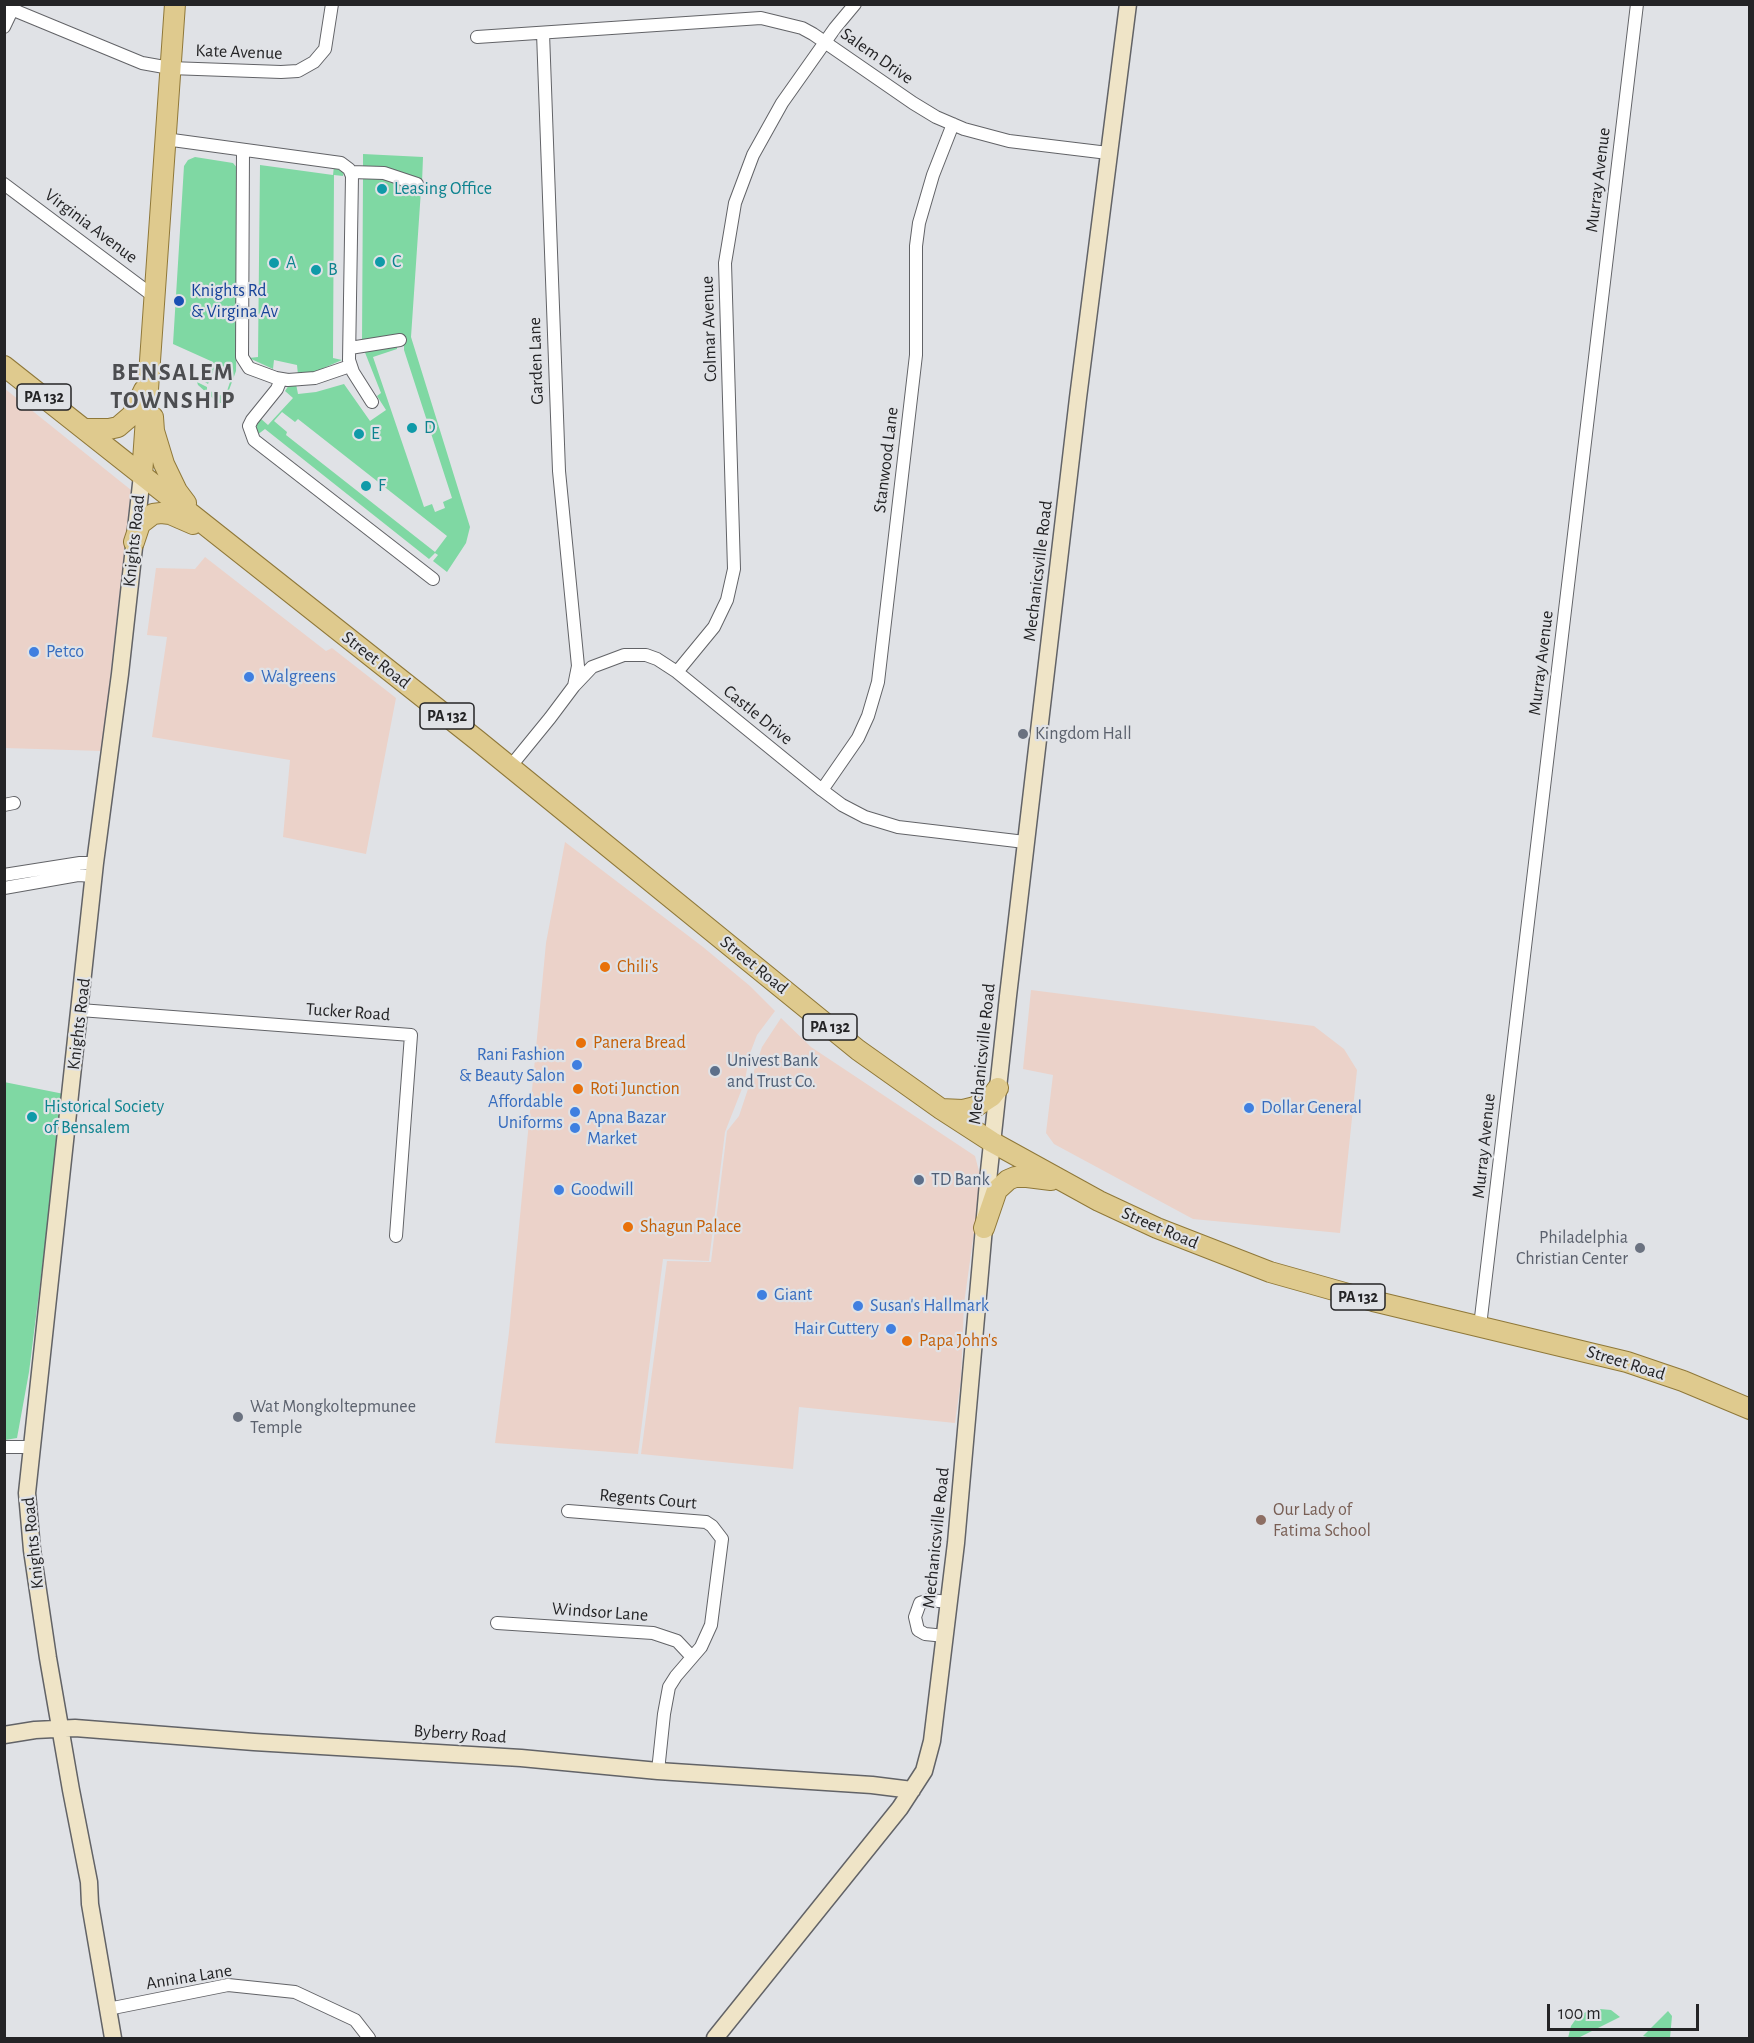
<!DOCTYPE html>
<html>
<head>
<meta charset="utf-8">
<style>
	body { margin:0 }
	#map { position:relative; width:1754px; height:2043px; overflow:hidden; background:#e0e2e6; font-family:"Alegreya Sans",sans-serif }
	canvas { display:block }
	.frame { position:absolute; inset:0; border:6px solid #242426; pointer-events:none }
	.scale { position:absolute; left:1547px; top:2004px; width:152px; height:27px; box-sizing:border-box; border:3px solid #242426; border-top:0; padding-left:8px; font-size:18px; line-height:21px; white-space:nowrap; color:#242426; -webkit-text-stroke:4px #e0e2e6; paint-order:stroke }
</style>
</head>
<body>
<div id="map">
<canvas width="1754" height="2043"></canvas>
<div class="frame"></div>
<div class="scale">100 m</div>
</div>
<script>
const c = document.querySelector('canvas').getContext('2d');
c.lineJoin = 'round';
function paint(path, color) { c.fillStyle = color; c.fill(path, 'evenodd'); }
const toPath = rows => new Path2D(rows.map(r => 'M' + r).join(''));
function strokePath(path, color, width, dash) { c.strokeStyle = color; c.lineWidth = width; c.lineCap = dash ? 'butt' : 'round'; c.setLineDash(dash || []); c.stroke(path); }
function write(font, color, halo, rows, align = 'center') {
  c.font = font + ' "Alegreya Sans",sans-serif'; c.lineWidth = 4.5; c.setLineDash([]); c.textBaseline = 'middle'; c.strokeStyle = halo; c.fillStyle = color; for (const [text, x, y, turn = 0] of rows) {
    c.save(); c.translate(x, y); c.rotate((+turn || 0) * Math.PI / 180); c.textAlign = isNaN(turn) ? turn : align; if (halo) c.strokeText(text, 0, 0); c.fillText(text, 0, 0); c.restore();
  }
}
const commercial = toPath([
	[4,388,131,490,102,751,5,748],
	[205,557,326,651,332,648,396,698,366,854,283,837,290,760,152,737,167,637,147,635,156,568,195,569],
	[565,842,703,947,750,986,775,1011,757,1035,749,1056,745,1081,725,1132,709,1261,663,1259,638,1454,495,1443,509,1332,546,943],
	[1031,990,1314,1026,1344,1049,1357,1070,1340,1233,1193,1219,1054,1144,1046,1133,1053,1075,1023,1069],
	[781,1018,811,1047,975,1156,980,1175,979,1196,964,1304,961,1379,955,1423,799,1407,793,1469,641,1454,667,1261,711,1262,727,1131,739,1116,762,1047]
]);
const green = toPath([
	[363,154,423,157,422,183,363,168],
	[195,157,233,163,239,170,236,371,225,401,222,403,218,403,198,385,197,382,207,387,207,390,225,397,232,376,214,369,208,384,205,382,213,362,173,344,184,166,188,160],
	[260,165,333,175,334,166,344,171,343,176,334,175,333,358,342,360,310,374,298,375,297,365,274,360,273,369,249,358,258,357],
	[381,177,415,185,421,190,411,337,470,527,466,543,447,572,433,561,438,555,435,553,429,559,265,429,257,435,256,423,260,418,268,425,293,398,285,391,289,385,296,384,298,394,316,392,344,384,370,421,386,410,377,396,381,393,364,350,397,343,397,349,373,357,422,501,424,507,432,504,435,512,445,508,443,502,452,498,404,350,404,338,362,342,363,178],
	[282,412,295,422,298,419,447,536,435,552,286,435,287,432,274,421],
	[4,1082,64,1094,29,1372,17,1438,5,1440],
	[1600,2009,1611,2010,1620,2017,1578,2038,1568,2038,1571,2026,1578,2016,1590,2010],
	[1668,2011,1672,2016,1670,2038,1652,2038,1643,2036]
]);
const street = toPath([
	[4,6,142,63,170,68,281,72,298,71,314,62,325,49,332,4],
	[4,27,15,4],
	[543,33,559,471,578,666,574,686],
	[477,37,761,18,802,28,813,34,913,103,936,117,964,129,1009,141,1108,153],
	[165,139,341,163,349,169,352,176,349,360,353,372,372,402],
	[243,150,242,357,249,368,276,378,288,380,315,378,350,366],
	[351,172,384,173,417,184],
	[4,184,156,298],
	[350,348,400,340],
	[281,379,277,389,252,420,249,426,254,440,433,579],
	[677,672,714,627,727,600,734,569,725,263,735,203,753,155,782,103,835,28,855,4],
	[510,767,550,718,574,686,592,667,624,655,646,655,657,659,677,672,822,790,842,805,865,817,898,827,1025,842],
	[822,790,858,738,868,716,878,682,916,355,916,246,919,223,933,175,953,124],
	[4,805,14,803],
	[4,875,80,863,95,863],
	[4,888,78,875,94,876],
	[80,1010,411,1035,396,1236],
	[1480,1326,1637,4],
	[4,1447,31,1447],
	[568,1511,706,1522,712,1526,722,1539,711,1625,701,1647,676,1676,669,1687,664,1714,658,1771],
	[497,1623,653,1633,677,1641,692,1657],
	[945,1636,925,1634,918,1630,915,1617,920,1603,929,1600,949,1602],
	[108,2009,228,1985,295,1992,355,2020,369,2038]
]);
const secondary = toPath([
	[4,1735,35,1730,75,1728,254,1742,521,1758,658,1771,872,1785,912,1790],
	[113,2038,90,1904,89,1882,71,1790,48,1658,32,1550,27,1493,95,863,120,674,142,475],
	[715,2038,900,1808,924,1771,932,1741,956,1543,989,1171,1008,996,1078,398,1128,4]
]);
const primary = toPath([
	[4,366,477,740,858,1050,941,1109,992,1142,1099,1201,1157,1228,1270,1272,1373,1301,1627,1362,1683,1381,1750,1409],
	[153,417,154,431,164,464,177,491,186,503],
	[84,429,109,429,118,427,132,415,144,390],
	[142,475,175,4],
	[134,542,140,524,153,514,161,513,170,514,193,524],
	[941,1109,963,1110,975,1107,992,1096,998,1088],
	[984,1228,997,1190,1008,1180,1015,1177,1027,1177,1051,1180]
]);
const markers = [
	[382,189,6,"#0f9aa8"],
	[380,262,6,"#0f9aa8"],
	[274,263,6,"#0f9aa8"],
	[316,270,6,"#0f9aa8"],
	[179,301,6,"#1a4fb4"],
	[412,428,6,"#0f9aa8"],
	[359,434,6,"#0f9aa8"],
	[366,486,6,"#0f9aa8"],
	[34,652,6,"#3f7fe0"],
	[249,677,6,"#3f7fe0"],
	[1023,734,6,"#6b7280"],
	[605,967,6,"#e8710a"],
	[581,1043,6,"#e8710a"],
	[577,1065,6,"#3f7fe0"],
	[715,1071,6,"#5c6f8a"],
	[578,1089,6,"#e8710a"],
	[1249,1108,6,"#3f7fe0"],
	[575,1112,6,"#3f7fe0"],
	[32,1117,6,"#0f9aa8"],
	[575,1128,6,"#3f7fe0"],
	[919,1180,6,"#5c6f8a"],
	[559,1190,6,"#3f7fe0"],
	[628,1227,6,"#e8710a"],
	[1640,1248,6,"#6b7280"],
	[762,1295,6,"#3f7fe0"],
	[858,1306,6,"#3f7fe0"],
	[891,1329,6,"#3f7fe0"],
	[907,1341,6,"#e8710a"],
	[238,1417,6,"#6b7280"],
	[1261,1520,6,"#8d6e63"]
];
const shields = [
	[44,397,54],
	[447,716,54],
	[830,1027,54],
	[1358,1297,54]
];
const shieldNames = [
	["PA 132",44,397],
	["PA 132",447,716],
	["PA 132",830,1027],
	["PA 132",1358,1297]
];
const streetNames = [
	["Kate Avenue",239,52,2],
	["Salem Drive",877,56,35],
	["Murray Avenue",1598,180,-83],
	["Virginia Avenue",91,226,37],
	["Colmar Avenue",709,329,-92],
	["Garden Lane",536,361,-92],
	["Stanwood Lane",886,460,-83],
	["Knights Road",134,541,-84],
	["Mechanicsville Road",1038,571,-83],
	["Street Road",376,660,38],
	["Murray Avenue",1541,663,-83],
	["Castle Drive",758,715,39],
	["Street Road",754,965,39],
	["Tucker Road",348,1012,4],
	["Knights Road",79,1024,-83],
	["Mechanicsville Road",982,1054,-84],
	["Murray Avenue",1484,1146,-84],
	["Street Road",1160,1228,23],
	["Street Road",1626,1363,17],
	["Regents Court",648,1499,5],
	["Mechanicsville Road",936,1538,-84],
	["Knights Road",33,1543,-96],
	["Windsor Lane",600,1612,4],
	["Byberry Road",460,1734,4],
	["Annina Lane",189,1977,-9]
];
const cultureNames = [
	["Leasing Office",394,189],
	["C",392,262],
	["A",286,263],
	["B",328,270],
	["D",424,428],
	["E",371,434],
	["F",378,486],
	["Historical Society",44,1107],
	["of Bensalem",44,1128]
];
const transitNames = [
	["Knights Rd",191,291],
	["& Virgina Av",191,312]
];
const shopNames = [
	["Petco",46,652],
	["Walgreens",261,677],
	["Rani Fashion",565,1055,"right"],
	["& Beauty Salon",565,1076,"right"],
	["Affordable",563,1102,"right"],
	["Uniforms",563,1123,"right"],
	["Dollar General",1261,1108],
	["Apna Bazar",587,1118],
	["Market",587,1139],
	["Goodwill",571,1190],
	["Giant",774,1295],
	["Susan's Hallmark",870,1306],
	["Hair Cuttery",879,1329,"right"]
];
const worshipNames = [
	["Kingdom Hall",1035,734],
	["Philadelphia",1628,1238,"right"],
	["Christian Center",1628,1259,"right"],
	["Wat Mongkoltepmunee",250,1407],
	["Temple",250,1428]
];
const foodNames = [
	["Chili's",617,967],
	["Panera Bread",593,1043],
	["Roti Junction",590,1089],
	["Shagun Palace",640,1227],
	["Papa John's",919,1341]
];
const serviceNames = [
	["Univest Bank",727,1061],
	["and Trust Co.",727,1082],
	["TD Bank",931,1180]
];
const educationNames = [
	["Our Lady of",1273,1510],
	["Fatima School",1273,1531]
];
const districtNames = [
	["BENSALEM",173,373],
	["TOWNSHIP",173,401]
];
paint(commercial, '#ebd2c9');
paint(green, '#7fd8a3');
strokePath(street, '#626367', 14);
strokePath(secondary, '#626367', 19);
strokePath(primary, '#8f7839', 22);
strokePath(street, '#fff', 12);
strokePath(secondary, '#efe4c7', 16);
strokePath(primary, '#dfca8e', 20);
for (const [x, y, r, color] of markers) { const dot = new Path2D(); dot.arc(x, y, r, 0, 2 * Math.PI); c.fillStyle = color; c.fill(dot); strokePath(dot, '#e0e2e6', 2); }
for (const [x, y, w] of shields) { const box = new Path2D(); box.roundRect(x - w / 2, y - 13, w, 26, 4.5); c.fillStyle = '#e0e2e6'; c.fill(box); strokePath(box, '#242426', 1.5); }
write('bold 16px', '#242426', null, shieldNames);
write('18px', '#242426', '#e0e2e6', streetNames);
write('18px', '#0d838f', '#e0e2e6', cultureNames, 'left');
write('18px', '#164399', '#e0e2e6', transitNames, 'left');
write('18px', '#366cbe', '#e0e2e6', shopNames, 'left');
write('18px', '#5b616d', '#e0e2e6', worshipNames, 'left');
write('18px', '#c56008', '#e0e2e6', foodNames, 'left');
write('18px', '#4e5e75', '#e0e2e6', serviceNames, 'left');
write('18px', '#785e54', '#e0e2e6', educationNames, 'left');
c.letterSpacing = '1.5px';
write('bold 24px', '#4c4d50', '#e0e2e6', districtNames);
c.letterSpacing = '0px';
</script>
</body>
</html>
